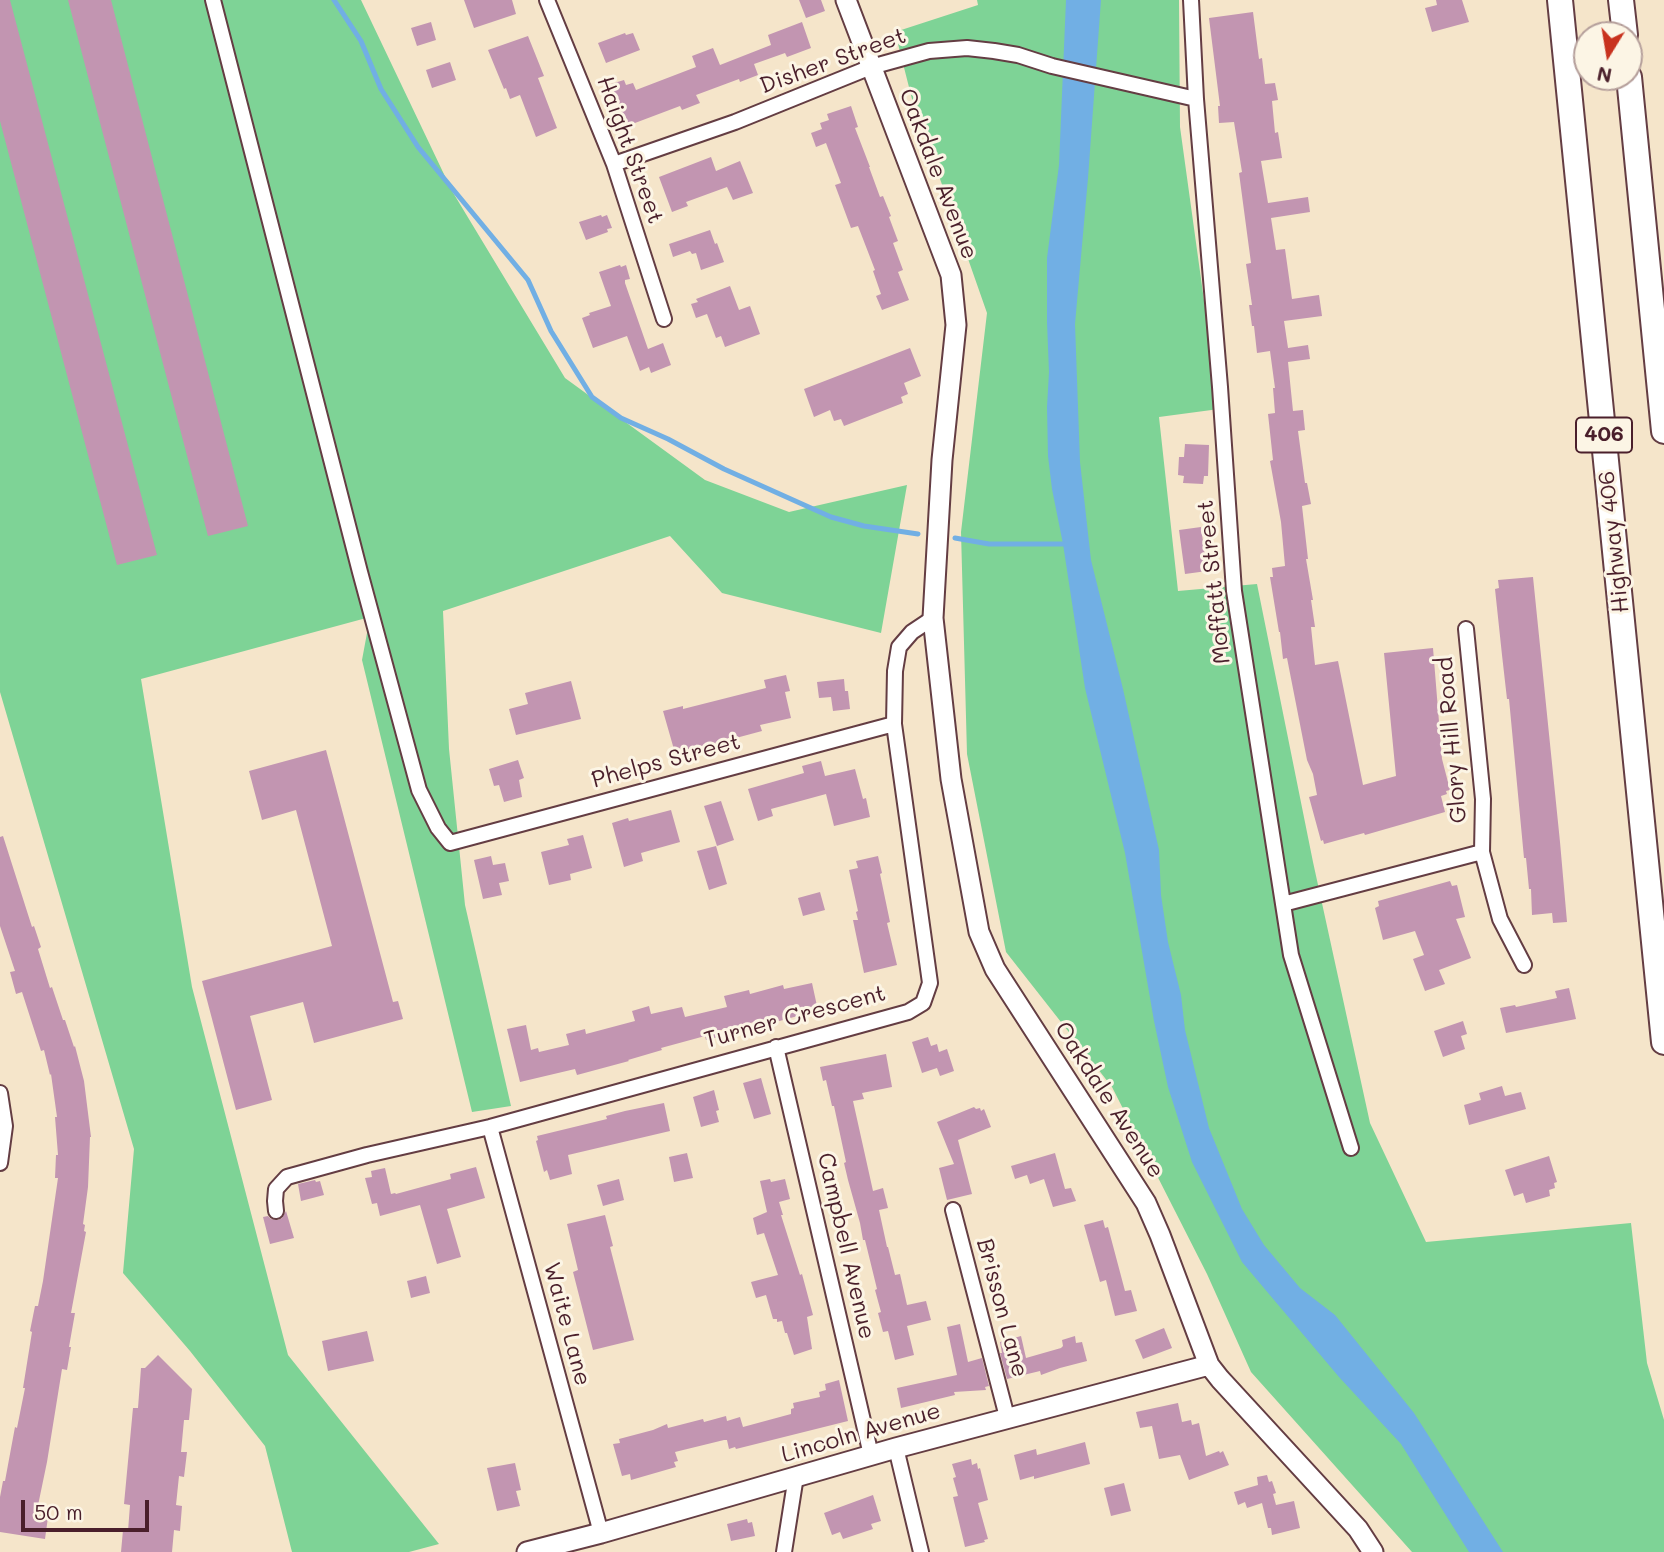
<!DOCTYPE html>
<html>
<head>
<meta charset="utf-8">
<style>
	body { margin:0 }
	#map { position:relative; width:1664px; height:1552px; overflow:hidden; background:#f5e5ca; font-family:Mali,sans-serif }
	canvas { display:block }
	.north { position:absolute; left:1573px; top:21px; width:70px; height:70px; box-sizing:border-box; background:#fcf5e5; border:2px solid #b59f9b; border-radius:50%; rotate:191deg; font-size:19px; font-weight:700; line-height:28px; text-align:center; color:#4a1f2b }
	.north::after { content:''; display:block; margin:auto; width:24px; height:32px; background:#c8321e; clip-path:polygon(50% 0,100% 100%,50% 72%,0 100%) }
	.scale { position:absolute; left:21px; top:1500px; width:128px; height:32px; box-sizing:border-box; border:4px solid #4a1f2b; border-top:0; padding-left:9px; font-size:21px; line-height:24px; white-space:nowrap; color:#4a1f2b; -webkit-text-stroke:5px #fcf5e5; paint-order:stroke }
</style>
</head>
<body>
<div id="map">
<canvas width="1664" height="1552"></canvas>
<div class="north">N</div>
<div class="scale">50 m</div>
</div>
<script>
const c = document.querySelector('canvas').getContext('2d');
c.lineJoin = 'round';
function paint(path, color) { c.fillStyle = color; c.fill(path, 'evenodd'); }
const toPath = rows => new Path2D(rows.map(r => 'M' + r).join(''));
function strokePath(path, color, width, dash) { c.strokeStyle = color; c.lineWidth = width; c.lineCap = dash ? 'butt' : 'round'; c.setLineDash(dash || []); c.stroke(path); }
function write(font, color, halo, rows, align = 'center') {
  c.font = font + ' Mali,sans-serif'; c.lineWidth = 6; c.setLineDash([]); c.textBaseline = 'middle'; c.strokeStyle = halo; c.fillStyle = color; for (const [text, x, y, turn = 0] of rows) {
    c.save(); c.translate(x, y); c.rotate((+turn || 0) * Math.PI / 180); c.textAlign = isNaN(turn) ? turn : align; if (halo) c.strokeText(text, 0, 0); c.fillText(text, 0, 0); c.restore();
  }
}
const green = toPath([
	[0,0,361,0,452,191,565,378,705,480,789,512,907,485,881,633,722,593,670,536,443,611,449,749,465,905,511,1106,472,1112,362,660,370,617,141,679,192,987,288,1355,439,1544,409,1552,292,1552,265,1446,190,1351,123,1273,134,1149,0,692],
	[977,0,1179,0,1180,127,1219,409,1159,417,1178,591,1257,584,1313,862,1370,1123,1426,1242,1631,1223,1647,1363,1664,1420,1664,1552,1412,1552,1251,1372,1207,1274,1112,1087,1006,952,967,754,961,532,987,313,912,99,895,32,978,5]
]);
const water = toPath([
	[1066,0,1101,0,1088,178,1075,324,1080,462,1091,560,1123,689,1159,850,1161,895,1168,942,1181,995,1185,1030,1209,1128,1242,1209,1264,1245,1300,1288,1335,1315,1414,1413,1503,1552,1469,1552,1401,1444,1339,1377,1242,1262,1192,1162,1168,1087,1154,1021,1125,853,1085,688,1063,544,1052,489,1048,456,1047,407,1049,372,1047,322,1047,258,1059,165]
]);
const stream = toPath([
	[334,0,361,41,381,89,418,147,528,280,551,331,592,397,621,418,668,439,724,469,831,517,864,526,918,534],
	[955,538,989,544,1063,544]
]);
const building = toPath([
	[0,0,10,0,157,555,117,565,0,121],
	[68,0,111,0,248,526,208,536],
	[464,0,512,0,516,14,474,28],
	[799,0,821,0,825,11,806,18],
	[1436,0,1462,0,1469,22,1432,32,1425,8,1437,5],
	[1253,12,1259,59,1262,58,1265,84,1275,83,1278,100,1272,101,1275,133,1278,132,1282,158,1261,161,1268,203,1308,197,1310,212,1271,218,1276,250,1285,249,1292,299,1319,295,1322,316,1284,321,1288,348,1308,345,1310,359,1288,362,1293,411,1303,410,1305,430,1298,431,1305,483,1307,483,1311,504,1302,506,1308,559,1306,559,1313,600,1311,600,1315,627,1311,627,1315,665,1338,661,1363,785,1396,776,1384,653,1433,648,1442,759,1450,790,1446,791,1447,794,1441,796,1445,812,1365,835,1364,833,1324,844,1323,840,1321,841,1309,797,1317,795,1313,774,1307,760,1287,658,1283,659,1280,632,1279,632,1270,577,1273,577,1272,568,1285,566,1281,522,1270,461,1273,460,1268,414,1275,413,1273,388,1275,388,1270,351,1257,353,1254,326,1252,326,1249,305,1252,305,1246,264,1251,263,1239,173,1242,172,1234,122,1219,123,1218,106,1220,106,1209,18],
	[431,22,436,40,417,46,411,28],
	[802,22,811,48,787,57,785,53,754,64,758,75,740,82,739,79,696,95,700,103,682,110,680,106,627,126,611,84,624,80,626,85,633,83,636,90,696,67,692,56,713,48,720,65,771,45,768,35],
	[625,33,626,35,633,33,640,50,606,63,598,43],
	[528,36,544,76,538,78,557,128,536,137,520,95,510,99,506,88,504,89,488,50],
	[450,62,456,80,432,88,426,70],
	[851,106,858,127,855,128,870,167,869,167,880,197,883,196,891,216,889,217,898,241,893,243,903,270,898,272,909,300,882,310,876,296,881,294,873,271,875,270,858,226,851,228,835,185,841,183,826,143,816,147,811,133,822,129,820,123,829,120,827,114],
	[711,157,716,171,740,161,753,193,733,200,727,187,686,202,688,206,672,212,659,177],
	[601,215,602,217,607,215,612,228,607,229,608,232,586,240,579,222],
	[710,230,715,244,717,243,724,262,701,270,696,253,692,254,690,251,673,257,669,244],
	[620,265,621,267,626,265,630,279,625,280,625,283,648,349,663,343,671,365,651,373,649,367,640,371,627,336,593,348,582,318,590,315,589,313,611,306,599,272],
	[730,286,739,310,750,306,760,334,725,347,721,336,716,338,707,314,696,318,691,304,698,302,696,299],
	[910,348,921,376,904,383,908,394,901,397,903,403,844,426,841,419,834,421,830,410,814,417,804,389],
	[1185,444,1209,445,1208,476,1204,476,1203,484,1183,483,1184,476,1178,475,1179,457,1184,457],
	[1201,527,1207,571,1185,574,1179,530],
	[1533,577,1560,842,1567,922,1553,923,1552,913,1532,915,1531,889,1529,889,1526,858,1524,858,1509,699,1507,699,1502,655,1495,589,1499,588,1498,580],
	[786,675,790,691,785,692,791,718,760,725,762,731,721,742,721,743,702,748,702,746,675,753,663,711,683,706,683,709,766,688,764,680],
	[844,679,845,691,848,691,850,709,833,711,831,697,819,698,817,682],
	[571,681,581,719,516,735,509,709,528,704,525,693],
	[326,750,393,1002,398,1001,403,1019,314,1043,303,1002,250,1016,272,1100,236,1110,202,981,332,946,296,810,262,820,249,771],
	[518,760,524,778,519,780,522,797,504,802,499,785,494,786,489,769],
	[821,761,825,776,855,769,863,799,866,798,870,817,834,826,826,794,771,809,773,816,758,821,748,789,804,773,802,766],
	[721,801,734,840,717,846,704,806],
	[671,810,680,842,641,853,643,861,624,867,612,823,628,818,629,821],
	[583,835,592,868,570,874,571,880,549,885,541,852,569,845,567,839],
	[3,836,32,927,34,926,41,947,38,949,50,988,52,987,63,1020,65,1020,74,1047,75,1046,84,1081,91,1137,90,1137,88,1187,83,1224,85,1225,84,1231,86,1232,71,1313,75,1313,69,1347,71,1347,67,1370,62,1369,47,1462,36,1515,48,1517,45,1539,0,1532,0,1497,3,1481,5,1481,15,1427,17,1428,25,1388,23,1388,32,1332,30,1331,35,1306,38,1306,43,1281,58,1178,55,1178,56,1155,58,1155,55,1117,57,1117,51,1074,50,1075,44,1050,41,1051,22,992,16,994,10,972,15,971,0,926,0,837],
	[716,846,727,884,709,890,697,851],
	[491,856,493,865,505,863,509,881,499,883,502,895,483,899,474,860],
	[878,856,882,873,880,874,890,922,887,923,897,965,864,973,853,920,858,920,856,912,858,911,849,870,858,868,856,861],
	[1450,881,1452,886,1457,885,1465,917,1456,919,1471,958,1439,970,1445,984,1425,991,1413,959,1424,955,1415,931,1383,940,1375,908,1379,906,1378,901],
	[820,892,825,910,803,916,798,898],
	[812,983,817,1006,815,1007,816,1011,772,1023,771,1018,721,1030,718,1031,719,1037,706,1040,705,1036,661,1048,662,1050,628,1060,629,1061,577,1075,575,1069,520,1082,507,1029,526,1025,531,1050,538,1048,539,1052,569,1045,566,1034,585,1029,586,1034,635,1021,632,1011,649,1006,651,1014,682,1007,685,1017,727,1007,724,996,749,990,750,994,783,985,784,989],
	[1569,988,1576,1019,1506,1033,1500,1008,1515,1005,1516,1007,1557,998,1555,991],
	[1463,1021,1467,1034,1461,1036,1465,1049,1443,1057,1434,1031],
	[928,1037,931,1046,937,1044,939,1052,947,1049,954,1071,940,1076,937,1068,922,1073,912,1042],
	[886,1054,892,1087,862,1093,864,1099,853,1101,873,1191,883,1188,888,1208,879,1210,887,1247,888,1247,895,1275,900,1274,907,1305,926,1301,931,1320,907,1326,914,1355,895,1360,888,1331,883,1332,878,1313,881,1312,875,1290,877,1289,865,1240,863,1240,860,1223,848,1180,844,1163,846,1162,834,1106,832,1106,826,1080,823,1081,820,1067],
	[761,1078,771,1114,754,1119,743,1083],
	[1502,1086,1505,1096,1521,1092,1526,1109,1469,1125,1464,1105,1481,1100,1479,1093],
	[714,1090,719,1110,716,1111,719,1122,701,1127,693,1097],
	[664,1103,670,1131,568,1155,572,1174,550,1180,547,1170,544,1172,536,1141,538,1140,537,1136,607,1119,606,1116,625,1111],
	[974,1107,976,1109,980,1108,981,1111,984,1109,991,1127,958,1140,972,1194,947,1200,939,1168,954,1164,937,1122],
	[687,1153,693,1178,674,1182,669,1157],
	[1055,1153,1065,1189,1071,1188,1076,1201,1053,1207,1044,1179,1030,1184,1027,1175,1015,1179,1011,1166],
	[1549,1156,1557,1182,1554,1183,1555,1188,1549,1190,1550,1196,1526,1203,1523,1193,1514,1196,1505,1170],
	[476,1167,485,1198,447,1209,461,1257,437,1264,420,1205,380,1216,377,1203,372,1204,365,1178,372,1177,371,1171,385,1168,391,1194,395,1193,396,1194,451,1179,450,1174],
	[619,1179,624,1200,603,1206,597,1185],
	[770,1179,771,1182,785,1179,790,1199,779,1202,783,1215,781,1215,800,1275,802,1274,813,1315,807,1317,812,1349,794,1355,787,1333,785,1333,782,1321,777,1322,777,1319,773,1319,766,1295,756,1298,751,1282,778,1275,764,1233,757,1235,753,1218,767,1212,760,1181],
	[315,1180,316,1182,320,1181,324,1195,301,1201,298,1184],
	[286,1211,294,1238,270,1244,263,1217,268,1216,271,1219,278,1220,282,1218],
	[605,1215,613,1246,610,1247,634,1340,593,1350,573,1272,578,1270,567,1224],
	[1103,1220,1105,1228,1108,1227,1125,1291,1131,1290,1137,1311,1115,1316,1106,1280,1100,1282,1084,1225],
	[426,1276,430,1293,411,1298,407,1281],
	[960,1324,968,1362,982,1358,989,1386,985,1387,986,1390,954,1392,955,1395,901,1408,897,1388,957,1375,947,1327],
	[1164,1328,1172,1348,1143,1359,1135,1340],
	[367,1331,374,1361,328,1371,322,1341],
	[1021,1336,1026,1358,1061,1348,1063,1346,1062,1340,1075,1336,1076,1343,1082,1342,1087,1361,1060,1368,1041,1375,1040,1371,1007,1379,1000,1353,1002,1353,1000,1342],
	[158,1355,192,1389,189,1420,184,1420,181,1452,187,1452,184,1477,179,1476,176,1505,182,1506,180,1531,174,1530,172,1552,121,1552,123,1530,128,1531,130,1505,124,1504,133,1408,138,1408,141,1368,145,1368],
	[839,1380,848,1421,736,1449,735,1447,729,1449,727,1440,724,1440,675,1452,678,1461,674,1462,676,1467,631,1480,630,1474,622,1476,613,1444,620,1443,619,1439,653,1430,667,1424,668,1428,703,1419,704,1422,726,1416,727,1421,740,1417,743,1427,791,1414,791,1409,794,1408,793,1403,820,1397,819,1392,826,1390,825,1384],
	[1178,1403,1182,1422,1191,1420,1192,1425,1199,1423,1206,1456,1219,1451,1220,1453,1223,1451,1229,1465,1189,1480,1180,1455,1159,1459,1152,1426,1140,1428,1136,1412],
	[1085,1442,1090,1464,1034,1479,1034,1476,1020,1480,1014,1455,1036,1449,1037,1455],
	[971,1459,972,1465,977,1463,978,1469,980,1468,988,1500,978,1503,988,1539,984,1540,985,1542,965,1547,953,1497,958,1496,953,1478,956,1477,952,1464],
	[515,1463,521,1490,516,1491,520,1506,497,1511,487,1468],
	[1267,1475,1269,1482,1272,1481,1276,1493,1273,1494,1276,1505,1294,1501,1300,1528,1272,1535,1271,1528,1268,1528,1262,1503,1247,1508,1245,1502,1238,1505,1234,1492,1258,1485,1257,1477],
	[1124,1483,1131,1511,1111,1516,1104,1488],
	[873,1495,881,1521,871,1524,873,1529,843,1539,840,1532,832,1535,824,1513],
	[747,1519,748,1523,752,1522,755,1536,731,1541,727,1524]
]);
const street = toPath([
	[213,0,360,572,419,790,438,828,450,843,894,724],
	[547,0,614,164,664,319],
	[1191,0,1196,99,1220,387,1234,591,1291,955,1351,1148],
	[614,164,735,122,871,67,929,51,967,48,994,51,1018,55,1052,66,1196,99],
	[1466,629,1483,799,1482,852,1500,919,1524,965],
	[1283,904,1482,852],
	[776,1047,871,1455],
	[0,1093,5,1126,0,1163],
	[490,1127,601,1533],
	[953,1210,1007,1417],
	[276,1211,275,1201,276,1189,287,1177,367,1155,490,1127,908,1012,923,1003,930,983,894,724,895,671,899,647,912,632,933,618],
	[896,1448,921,1552],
	[784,1552,796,1476]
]);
const secondary = toPath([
	[846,0,951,275,956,325,942,460,933,618,951,779,979,932,995,969,1146,1203,1160,1235,1209,1365,1220,1379,1358,1529,1373,1552],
	[527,1552,601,1533,896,1448,1209,1365]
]);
const highway = toPath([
	[1560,0,1664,1042],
	[1621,0,1625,35],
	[1629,77,1664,431]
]);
const shields = [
	[1604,435,56]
];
const shieldNames = [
	["406",1604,435]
];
const streetNames = [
	["Disher Street",833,61,-20],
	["Haight Street",630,150,70],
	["Oakdale Avenue",938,174,69],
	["Highway 406",1614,542,-96],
	["Moffatt Street",1214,582,-96],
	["Glory Hill Road",1452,740,-95],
	["Phelps Street",666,761,-15],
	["Turner Crescent",795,1017,-15],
	["Oakdale Avenue",1109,1100,57],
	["Campbell Avenue",846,1246,77],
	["Brisson Lane",1002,1308,75],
	["Waite Lane",567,1324,75],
	["Lincoln Avenue",861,1433,-16]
];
paint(green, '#7ed396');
paint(water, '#71afe4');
strokePath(stream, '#71afe4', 5);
paint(building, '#c295b1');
strokePath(street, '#643d43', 18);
strokePath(secondary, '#643d43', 23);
strokePath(highway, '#643d43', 28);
strokePath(street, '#fff', 14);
strokePath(secondary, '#fff', 19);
strokePath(highway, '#fff', 24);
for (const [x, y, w] of shields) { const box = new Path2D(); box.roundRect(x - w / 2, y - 17.5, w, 35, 5); c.fillStyle = '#fcf5e5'; c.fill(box); strokePath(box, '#4a1f2b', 2); }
write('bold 21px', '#4a1f2b', null, shieldNames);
write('23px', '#4a1f2b', '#fcf5e5', streetNames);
</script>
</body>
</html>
